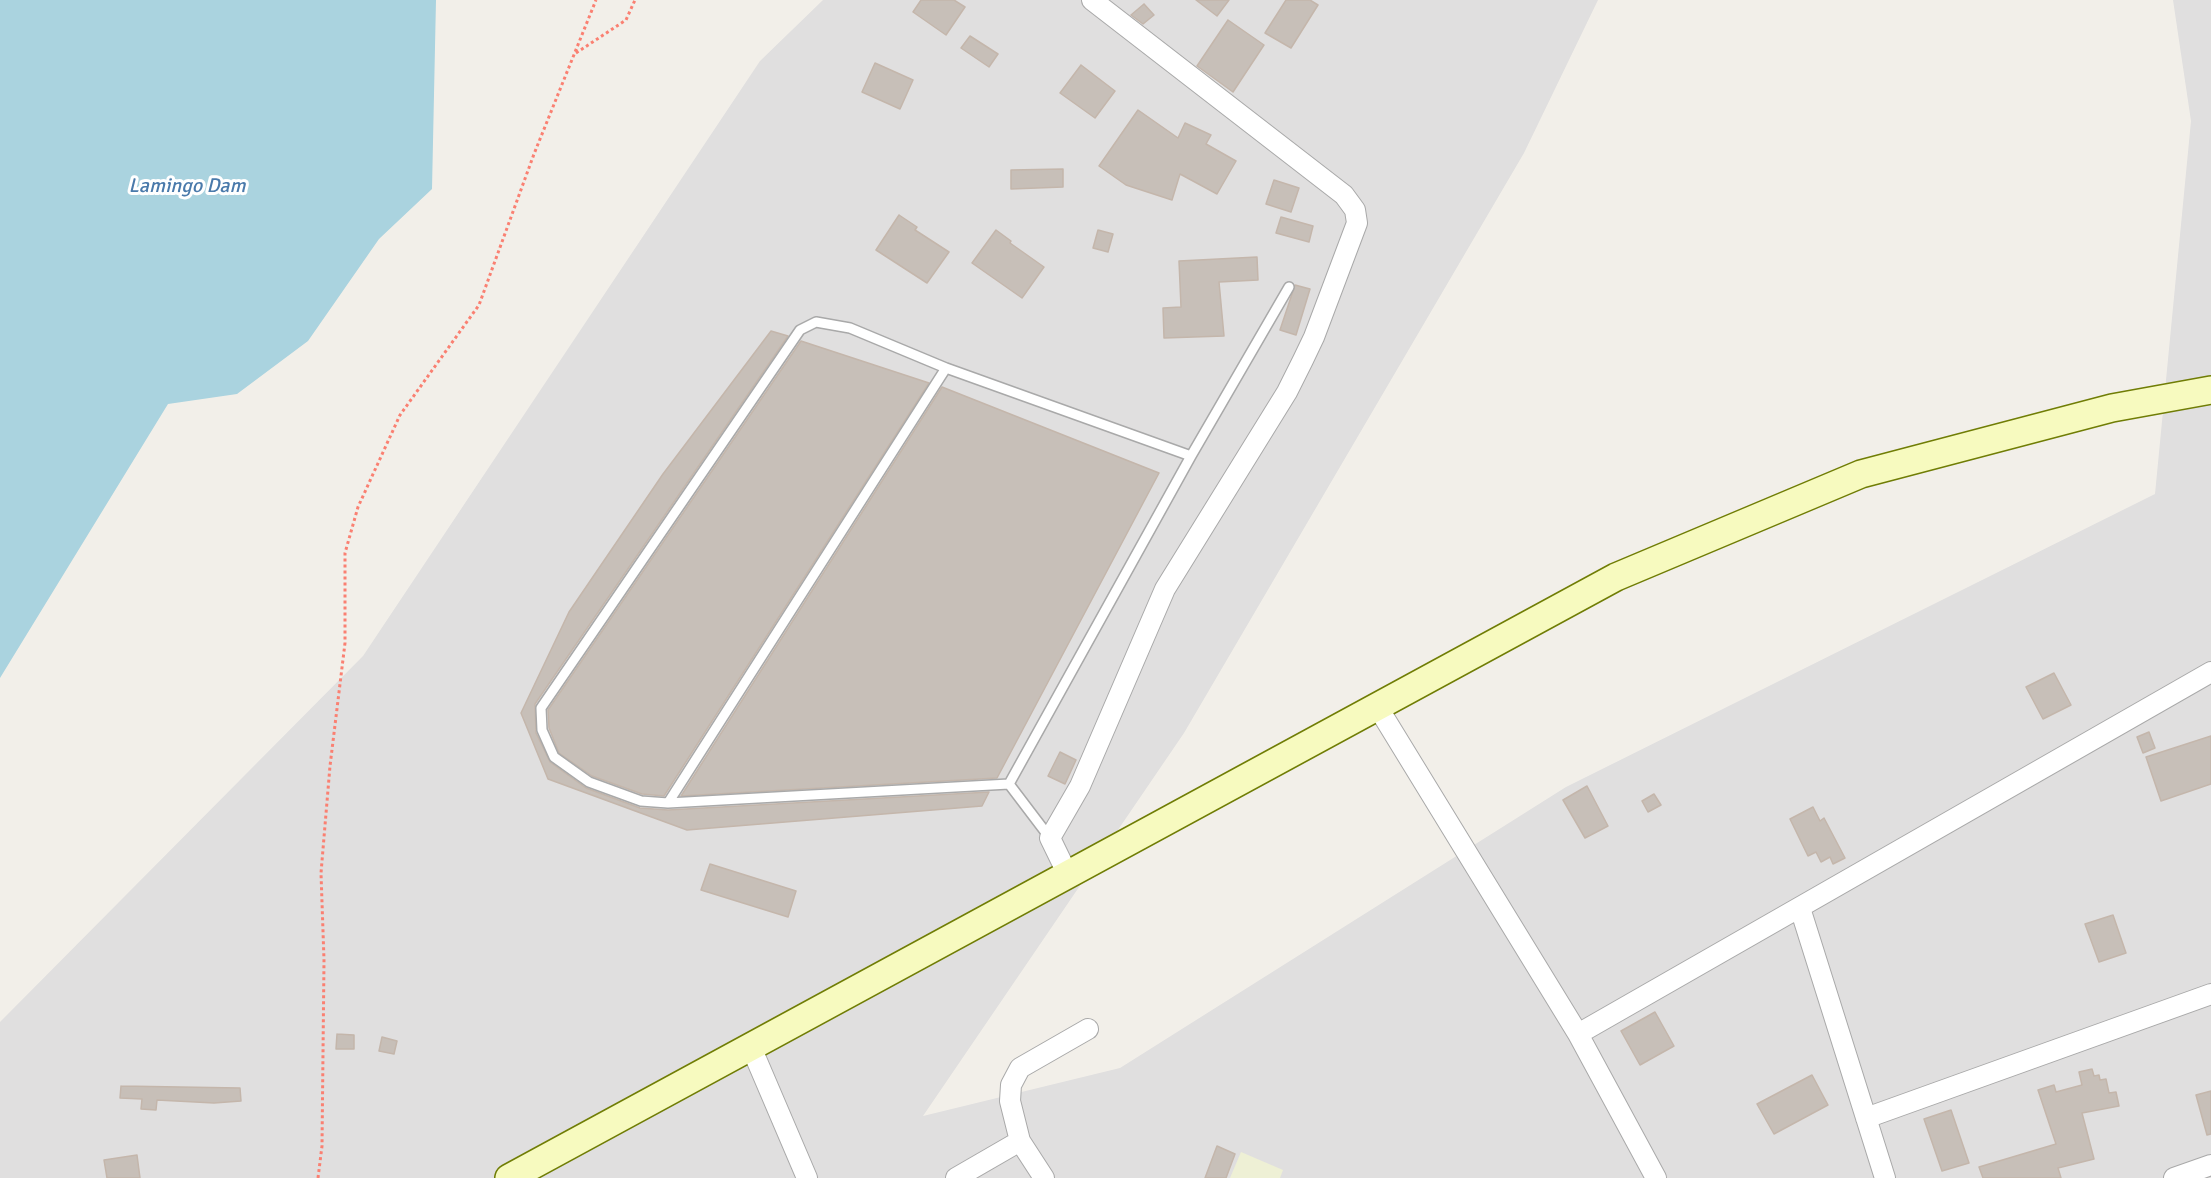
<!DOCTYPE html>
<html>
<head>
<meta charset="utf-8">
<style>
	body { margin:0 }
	canvas { display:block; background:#f2efe9 }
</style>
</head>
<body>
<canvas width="2211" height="1178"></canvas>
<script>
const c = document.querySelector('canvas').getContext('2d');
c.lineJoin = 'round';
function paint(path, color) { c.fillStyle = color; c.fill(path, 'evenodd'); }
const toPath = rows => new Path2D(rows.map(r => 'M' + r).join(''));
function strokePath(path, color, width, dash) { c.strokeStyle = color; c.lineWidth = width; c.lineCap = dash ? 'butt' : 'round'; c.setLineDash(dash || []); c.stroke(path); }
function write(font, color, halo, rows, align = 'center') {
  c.font = font + ' Signika,sans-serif'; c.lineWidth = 6; c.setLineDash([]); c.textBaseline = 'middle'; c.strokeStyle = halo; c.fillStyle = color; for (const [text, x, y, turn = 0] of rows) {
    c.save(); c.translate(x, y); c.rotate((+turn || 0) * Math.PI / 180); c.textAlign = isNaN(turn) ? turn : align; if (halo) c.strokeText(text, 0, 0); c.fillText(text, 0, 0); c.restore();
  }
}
const residential = toPath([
	[823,0,1598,0,1524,153,1184,733,923,1116,1120,1068,1566,787,2155,494,2191,121,2173,0,2211,0,2211,1178,0,1178,0,1022,363,656,760,61]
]);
const farmland = toPath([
	[1241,1152,1283,1170,1280,1178,1230,1178]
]);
const water = toPath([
	[0,0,436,0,432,189,379,239,308,341,237,394,168,404,0,678]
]);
const building = toPath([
	[921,0,954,0,965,7,946,35,913,12,921,0],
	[1196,0,1229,0,1217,16,1196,0],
	[1286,0,1310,0,1318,5,1291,48,1265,33,1286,0],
	[1144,4,1154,15,1143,24,1131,15,1144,4],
	[1228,20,1264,45,1233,92,1197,66,1228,20],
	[970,36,998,54,989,67,961,48,970,36],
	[875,63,913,80,900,109,862,92,875,63],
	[1081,65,1115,91,1095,118,1060,93,1081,65],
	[1138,110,1178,138,1185,123,1211,135,1206,144,1236,161,1217,194,1180,174,1172,200,1126,185,1099,166,1138,110],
	[1063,169,1063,187,1011,189,1011,170,1063,169],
	[1274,180,1299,188,1291,212,1266,204,1274,180],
	[899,215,917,227,915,230,949,252,927,283,876,250,899,215],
	[1281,217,1313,226,1309,242,1276,233,1281,217],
	[996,230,1011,241,1010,243,1044,267,1022,298,972,263,996,230],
	[1098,230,1113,234,1108,252,1093,248,1098,230],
	[1257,257,1258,280,1219,282,1224,336,1164,338,1163,308,1181,307,1179,261,1257,257],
	[1295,285,1310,289,1296,335,1280,330,1295,285],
	[771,331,788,336,535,704,536,733,550,762,586,788,640,808,668,810,989,792,982,806,687,830,548,779,521,713,569,612,663,474,771,331],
	[801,341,929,383,664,796,642,794,592,776,559,753,549,728,548,710,801,341],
	[942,387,1159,473,997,778,681,796,942,387],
	[2054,673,2071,705,2043,719,2026,687,2054,673],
	[2149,732,2155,748,2143,753,2137,737,2149,732],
	[2211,736,2211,784,2161,801,2146,757,2211,736],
	[1060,752,1076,760,1065,784,1048,776,1060,752],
	[1587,786,1608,826,1585,838,1563,800,1587,786],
	[1654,794,1661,805,1648,812,1642,801,1654,794],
	[1813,807,1820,821,1824,818,1845,858,1833,864,1830,857,1821,862,1816,852,1808,856,1790,819,1813,807],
	[710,864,796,891,788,917,701,890,710,864],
	[2113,915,2126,953,2099,962,2085,924,2113,915],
	[1655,1012,1674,1046,1640,1065,1621,1031,1655,1012],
	[337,1034,354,1035,354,1049,336,1049,337,1034],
	[382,1037,397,1041,394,1054,379,1051,382,1037],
	[2092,1069,2094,1076,2099,1075,2100,1080,2106,1079,2109,1093,2116,1092,2119,1106,2082,1113,2094,1159,2058,1168,2061,1178,1983,1178,1979,1167,2056,1144,2038,1090,2054,1085,2056,1092,2082,1085,2079,1072,2092,1069],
	[1812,1075,1828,1105,1774,1134,1757,1104,1812,1075],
	[121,1086,240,1088,241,1101,214,1103,157,1100,156,1110,141,1109,142,1099,120,1098,121,1086],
	[2211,1091,2211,1134,2207,1135,2196,1095,2211,1091],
	[1951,1110,1969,1163,1942,1171,1924,1119,1951,1110],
	[1217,1146,1235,1154,1226,1178,1205,1178,1217,1146],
	[137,1155,140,1178,107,1178,104,1160,137,1155]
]);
const path = toPath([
	[576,53,626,20,635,0],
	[318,1178,322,1146,324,960,321,873,330,766,345,643,345,553,358,507,400,415,479,305,534,154,596,0]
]);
const service = toPath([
	[1009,784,1191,456,1289,287],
	[668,803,946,368],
	[1050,838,1009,784,668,803,641,801,589,782,554,757,542,730,541,708,800,330,816,322,850,328,946,368,1191,456]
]);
const minor = toPath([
	[1377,706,1578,1034,1656,1178],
	[1068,875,1050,838,1080,786,1165,589,1287,392,1303,360,1314,337,1357,223,1355,210,1344,195,1092,0],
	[1800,908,1885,1178],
	[1578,1034,2211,672],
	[751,1047,807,1178],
	[1866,1118,2211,994],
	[956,1178,1020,1141],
	[1044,1178,1020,1141,1010,1101,1011,1085,1020,1068,1088,1029],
	[2174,1178,2211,1165]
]);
const secondary = toPath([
	[509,1178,1616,577,1861,474,2112,408,2211,390]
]);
const waterNames = [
	["Lamingo Dam",187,187]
];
paint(residential, '#e0dfdf');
paint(farmland, '#eef0d5');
paint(water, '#aad3df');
paint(building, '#c7bfb8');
strokePath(building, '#c4b6ab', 1.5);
strokePath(service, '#a9a9a9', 12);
strokePath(minor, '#a9a9a9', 22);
strokePath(secondary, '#707d05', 30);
strokePath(path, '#fa8072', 3, [3, 3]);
strokePath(service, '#fff', 9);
strokePath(minor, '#fff', 20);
strokePath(secondary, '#f7fabf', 27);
write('italic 20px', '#4a7aab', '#fff', waterNames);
</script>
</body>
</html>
